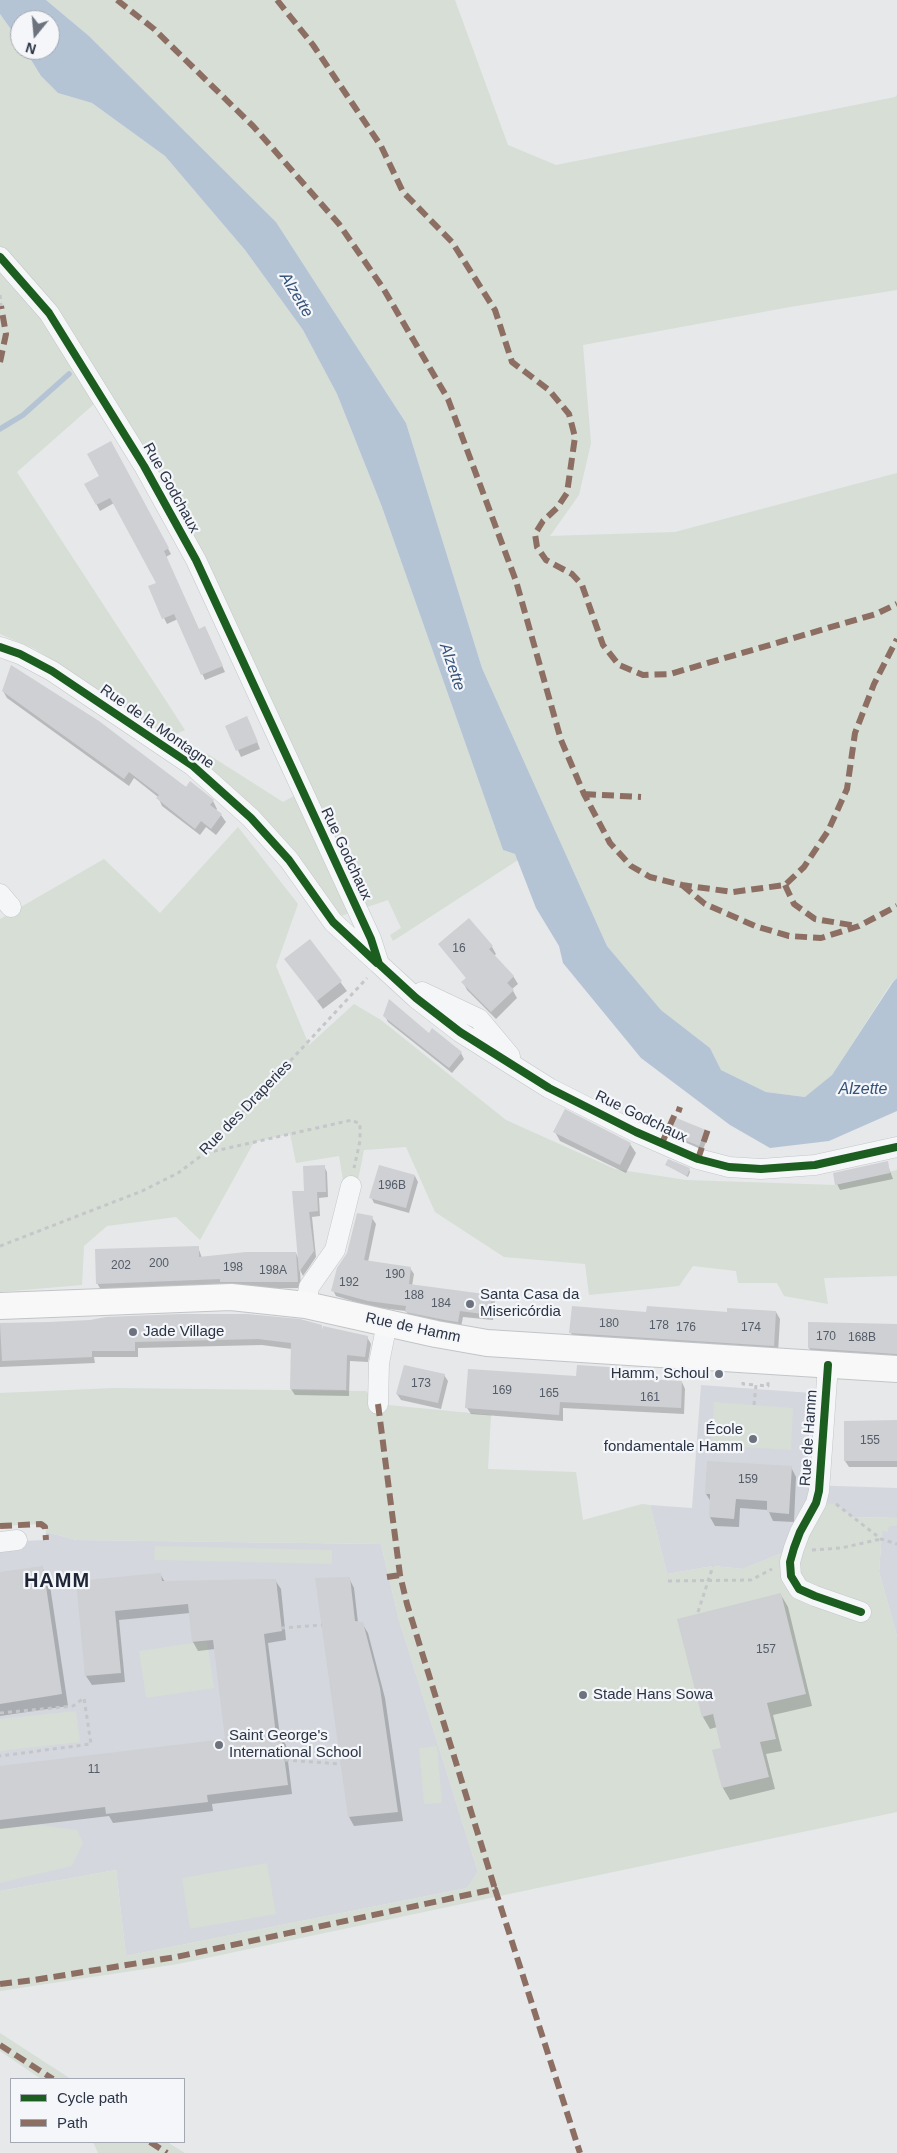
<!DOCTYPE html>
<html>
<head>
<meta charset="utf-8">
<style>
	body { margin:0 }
	#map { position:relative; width:897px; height:2153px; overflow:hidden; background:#e6e8ea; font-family:Helvetica,sans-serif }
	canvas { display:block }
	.legend { position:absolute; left:10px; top:2078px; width:175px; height:65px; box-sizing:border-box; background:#f4f6f9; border:1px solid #a4a8b1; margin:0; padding:6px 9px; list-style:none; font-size:15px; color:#2b3445 }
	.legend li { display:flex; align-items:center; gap:10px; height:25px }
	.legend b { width:25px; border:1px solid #a4a8b1 }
	.north { position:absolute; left:10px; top:10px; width:50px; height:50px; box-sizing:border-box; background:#f4f6f9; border:1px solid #a4a8b1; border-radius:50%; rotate:197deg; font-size:14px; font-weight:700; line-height:20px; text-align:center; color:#2b3445 }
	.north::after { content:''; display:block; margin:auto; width:18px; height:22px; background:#6c737f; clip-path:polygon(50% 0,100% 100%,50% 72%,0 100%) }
</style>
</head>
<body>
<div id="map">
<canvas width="897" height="2153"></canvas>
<ul class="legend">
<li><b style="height:6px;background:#1b5e20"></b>Cycle path</li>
<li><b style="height:6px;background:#8d6e63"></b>Path</li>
</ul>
<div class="north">N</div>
</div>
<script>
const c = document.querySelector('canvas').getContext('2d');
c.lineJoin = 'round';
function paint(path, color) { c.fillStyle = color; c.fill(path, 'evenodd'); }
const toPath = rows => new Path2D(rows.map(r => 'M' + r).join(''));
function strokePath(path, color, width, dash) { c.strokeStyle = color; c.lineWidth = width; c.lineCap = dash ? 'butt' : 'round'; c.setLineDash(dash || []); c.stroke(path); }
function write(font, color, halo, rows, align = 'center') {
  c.font = font + ' Helvetica,sans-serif'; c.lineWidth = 4.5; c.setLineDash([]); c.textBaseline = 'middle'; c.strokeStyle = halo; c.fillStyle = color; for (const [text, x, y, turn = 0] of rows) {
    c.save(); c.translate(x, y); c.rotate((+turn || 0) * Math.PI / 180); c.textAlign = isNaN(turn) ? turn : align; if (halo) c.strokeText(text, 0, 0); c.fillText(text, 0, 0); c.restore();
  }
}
const built = toPath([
	[701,1385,811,1393,807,1485,897,1488,897,1518,852,1517,836,1504,794,1548,743,1569,713,1566,667,1574,650,1505,692,1508],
	[888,1526,897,1526,897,1636,879,1572,882,1531],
	[46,1532,77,1540,381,1544,399,1620,478,1872,467,1888,126,1956,116,1870,0,1891,0,1542,45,1540]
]);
const green = toPath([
	[46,0,455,0,508,145,556,165,895,97,897,95,897,290,790,307,583,345,591,443,579,495,550,536,675,532,897,473,897,978,892,982,832,1075,806,1097,766,1092,721,1070,710,1048,661,1010,607,946,482,668,406,423,276,222,89,36],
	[0,14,20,42,20,50,25,50,41,76,58,93,92,103,165,156,245,250,303,330,337,394,382,507,503,850,515,854,518,860,393,941,390,935,401,928,388,900,338,917,199,761,206,753,283,802,301,792,196,560,102,397,17,472,185,730,168,737,35,649,0,634],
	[238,827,298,904,276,966,309,1045,354,1004,381,1020,506,1120,615,1169,686,1180,835,1185,897,1170,897,1276,824,1278,828,1304,784,1296,777,1283,738,1283,736,1271,693,1266,679,1286,589,1295,585,1264,504,1257,435,1212,406,1147,364,1150,357,1185,344,1186,339,1156,296,1163,290,1134,254,1142,200,1240,176,1217,107,1226,84,1246,82,1285,0,1292,0,919,104,859,160,913],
	[114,1388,366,1391,378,1404,491,1415,488,1469,576,1472,583,1520,642,1504,650,1505,667,1574,713,1566,743,1569,794,1548,816,1503,836,1504,852,1517,897,1518,897,1526,889,1526,888,1532,882,1531,879,1572,897,1636,897,1812,178,1964,0,1991,0,1891,116,1870,126,1956,467,1888,478,1872,399,1620,381,1544,77,1540,46,1532,45,1527,41,1524,0,1526,0,1393],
	[714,1402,793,1408,791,1450,711,1445],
	[155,1546,332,1550,332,1564,154,1560],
	[207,1641,214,1688,146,1698,139,1651],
	[76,1711,80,1742,0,1751,0,1719],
	[437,1746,442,1803,424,1804,419,1748],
	[39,1825,77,1830,83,1843,72,1866,0,1883,0,1828],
	[267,1863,276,1914,190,1929,182,1878],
	[0,2033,71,2079,41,2079,0,2051],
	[93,2142,167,2142,185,2153,98,2153]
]);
const water = toPath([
	[0,0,46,0,89,36,276,222,406,423,482,668,607,946,661,1010,710,1048,721,1070,766,1092,805,1097,832,1075,893,982,897,978,897,1111,829,1141,770,1148,730,1125,641,1058,563,963,559,946,536,908,515,854,503,850,382,507,337,394,303,330,245,250,165,156,92,103,58,93,41,76,25,50,50,50,50,20,20,20,20,42,0,14]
]);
const shadow = toPath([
	[110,443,171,554,166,557,199,630,208,634,225,672,205,680,178,619,167,624,164,618,157,583,114,503,100,511,86,484,100,476],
	[3,691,213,801,217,809,216,810,221,815,226,822,216,835,206,827,200,835,162,806,158,797,134,778,129,786,7,698],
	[250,724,260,749,241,757,227,726],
	[310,941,347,991,323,1009,286,959],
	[439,944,492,947,496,954,494,956,513,976,518,984,512,989,517,998,496,1019,467,990,463,982,467,979],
	[385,1016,429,1034,461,1053,464,1059,452,1073,388,1022],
	[705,1131,708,1137,702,1152,673,1139,669,1133],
	[555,1132,630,1144,636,1153,626,1173,560,1141],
	[887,1163,893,1179,840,1190,837,1184],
	[667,1165,689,1169,690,1172,688,1177],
	[324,1166,327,1172,328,1197,319,1198,320,1216,312,1217,316,1257,303,1276,300,1270,301,1288,101,1290,97,1283,198,1247,202,1258,296,1253,299,1260,305,1192],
	[380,1166,415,1176,418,1182,409,1213,374,1203,371,1197],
	[372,1218,376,1224,368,1262,410,1268,414,1274,412,1286,492,1296,495,1302,493,1320,463,1317,461,1327,410,1318,406,1311,372,1307,336,1296,333,1290],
	[776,1312,780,1319,778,1353,575,1340,571,1333,647,1313],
	[0,1324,321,1326,323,1331,367,1337,371,1344,368,1362,350,1361,349,1396,295,1395,291,1389,292,1349,262,1345,138,1348,138,1357,94,1357,95,1363,0,1367],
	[897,1326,897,1358,812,1354,809,1348],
	[623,1370,626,1379,682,1382,685,1389,684,1414,563,1408,563,1421,471,1414,467,1408],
	[444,1375,448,1381,441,1409,401,1400,397,1394],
	[897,1421,897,1467,849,1467,845,1461,845,1422],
	[791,1467,796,1477,794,1522,773,1521,768,1510,740,1508,739,1527,715,1526,710,1517,711,1502,706,1494],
	[42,1567,49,1579,68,1706,0,1716,0,1573],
	[160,1574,165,1582,275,1580,281,1589,286,1640,268,1643,280,1736,286,1745,292,1794,212,1804,213,1811,113,1823,109,1816,0,1829,0,1768,226,1741,215,1649,198,1651,193,1642,190,1613,119,1620,125,1682,92,1685,86,1676,77,1582],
	[349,1578,354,1588,358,1623,362,1623,368,1633,385,1698,403,1821,354,1826,349,1817],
	[781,1595,788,1607,812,1706,773,1715,782,1751,766,1754,775,1789,730,1800,723,1788,723,1749,717,1727,710,1729,703,1717]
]);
const stream = toPath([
	[0,429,23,415,69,374]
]);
const building = toPath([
	[111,441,169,548,164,551,199,629,205,626,223,666,201,675,174,614,162,619,148,586,156,583,110,498,96,505,84,484,99,476,87,454],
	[11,665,99,721,186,787,190,781,214,800,210,805,222,814,211,829,201,821,195,829,156,798,159,795,129,772,124,779,2,691],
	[247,716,258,742,236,751,225,726],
	[469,918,493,946,489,949,514,976,507,983,514,990,491,1012,461,982,466,978,438,944],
	[310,939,342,981,317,1001,284,959],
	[389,999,429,1033,432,1028,462,1052,449,1068,383,1016],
	[565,1109,631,1143,620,1165,553,1132],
	[674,1117,706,1130,699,1146,668,1133],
	[668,1159,690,1168,687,1176,665,1165],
	[888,1161,890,1173,835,1185,833,1173],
	[325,1165,326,1192,317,1192,318,1211,309,1212,314,1251,299,1272,292,1191,304,1191,303,1166],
	[379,1165,415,1175,406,1208,369,1198],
	[357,1213,373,1216,364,1260,411,1267,409,1284,492,1295,490,1315,460,1311,458,1322,445,1320,405,1312,406,1306,368,1301,331,1291,337,1268,347,1253],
	[199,1246,199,1257,246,1252,296,1252,298,1282,220,1282,220,1279,96,1284,95,1249],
	[572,1306,646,1312,647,1306,727,1312,727,1308,776,1311,774,1346,569,1333],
	[181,1314,247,1314,300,1319,322,1325,322,1330,323,1326,368,1336,365,1357,347,1355,346,1390,290,1389,291,1343,258,1339,135,1342,135,1351,92,1351,92,1357,2,1361,0,1323,49,1322,90,1320,106,1317],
	[808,1322,897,1324,897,1354,808,1348],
	[404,1365,445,1374,438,1403,396,1394],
	[577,1365,623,1368,623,1378,682,1381,681,1408,560,1402,559,1415,465,1408,468,1369,576,1376],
	[897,1420,897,1461,844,1461,844,1421],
	[707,1461,792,1466,789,1514,767,1512,767,1501,736,1499,734,1519,709,1517,710,1494,705,1494],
	[43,1566,62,1694,0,1704,0,1572],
	[161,1573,162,1581,276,1579,282,1631,264,1634,276,1735,281,1734,288,1785,207,1795,208,1802,106,1814,105,1807,0,1820,0,1766,225,1739,213,1640,192,1642,188,1604,115,1611,121,1673,85,1676,76,1581],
	[350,1577,355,1621,363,1622,380,1688,398,1812,348,1817,315,1578],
	[781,1593,806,1694,767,1703,776,1739,760,1742,769,1777,722,1788,712,1750,721,1748,713,1714,702,1717,677,1619]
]);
const path = toPath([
	[0,295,1,306],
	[206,1153,352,1120,360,1124,360,1141,354,1168],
	[0,1246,142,1191,178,1173,205,1153,367,978],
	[743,1382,743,1384,756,1385],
	[754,1405,756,1385,768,1386,768,1382],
	[836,1504,881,1539,897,1544],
	[812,1550,841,1548,881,1539],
	[668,1581,751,1580,772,1569],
	[698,1612,713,1566],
	[281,1628,322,1625],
	[0,1713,73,1706,84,1698,91,1744,0,1756],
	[285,1760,341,1764]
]);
const minor = toPath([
	[0,257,49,313,144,466,196,560,371,939,379,964,416,998,460,1032,549,1088,636,1132,698,1159,729,1167,761,1169,815,1165,897,1147],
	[0,647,20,654,52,671,193,766,251,818,289,860,333,922,378,963],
	[0,894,11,907],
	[422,992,479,1019,510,1056],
	[306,1305,309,1287,335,1250,351,1186],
	[828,1365,819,1491,816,1503,800,1532,794,1548,790,1562,791,1576,799,1589,815,1596,861,1612],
	[378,1404,379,1363,387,1323],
	[0,1542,17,1540]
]);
const major = toPath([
	[0,1306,231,1297,306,1305,436,1334,487,1343,897,1369]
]);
const quiet = toPath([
	[117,0,154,29,253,126,339,224,383,288,448,399,516,581,561,740,584,794,610,843,631,866,650,877,682,885,733,892,785,885,804,867,828,831,847,789,855,733,874,684,897,639],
	[277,0,313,45,381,146,403,192,452,242,495,310,512,362,549,390,569,414,575,437,567,493,557,508,543,521,535,534,537,547,546,560,572,574,582,585,603,645,619,665,643,675,670,674,876,614,897,604],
	[0,362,6,334,1,306],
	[584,794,641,797],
	[682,885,705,904,755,926,789,936,821,938,859,926,897,906],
	[785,885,794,904,815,919,857,926],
	[662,1143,675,1114,678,1113,680,1107],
	[698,1159,708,1129],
	[378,1404,400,1575,407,1604,495,1889],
	[0,1526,41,1524,45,1527,46,1540],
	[387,1577,400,1575],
	[0,1984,34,1980,176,1957,495,1889,580,2153],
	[0,2045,53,2079],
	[150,2142,167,2153]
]);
const cycleway = toPath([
	[0,257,49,313,144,466,196,560,371,939,379,964,416,998,460,1032,549,1088,636,1132,698,1159,729,1167,761,1169,815,1165,897,1147],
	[0,647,20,654,52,671,193,766,251,818,289,860,333,922,377,963],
	[828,1365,819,1491,816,1503,800,1532,794,1548,790,1562,791,1576,799,1589,815,1596,861,1612]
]);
const markers = [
	[470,1304,5,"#6c737f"],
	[133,1332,5,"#6c737f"],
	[719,1374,5,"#6c737f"],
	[753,1439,5,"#6c737f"],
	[583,1695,5,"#6c737f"],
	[219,1745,5,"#6c737f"]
];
const numberNames = [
	["16",459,949],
	["196B",392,1186],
	["200",159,1264],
	["202",121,1266],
	["198",233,1268],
	["198A",273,1271],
	["190",395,1275],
	["192",349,1283],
	["188",414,1296],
	["184",441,1304],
	["180",609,1324],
	["178",659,1326],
	["176",686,1328],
	["174",751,1328],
	["170",826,1337],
	["168B",862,1338],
	["173",421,1384],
	["169",502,1391],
	["165",549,1394],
	["161",650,1398],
	["155",870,1441],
	["159",748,1480],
	["157",766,1650],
	["11",94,1770]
];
const streetNames = [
	["Rue Godchaux",171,488,61],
	["Rue de la Montagne",157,727,35],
	["Rue Godchaux",346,854,65],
	["Rue des Draperies",246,1108,-46],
	["Rue Godchaux",641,1117,26],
	["Rue de Hamm",413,1328,12],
	["Rue de Hamm",809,1438,-86]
];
const poiNames = [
	["Santa Casa da",480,1295],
	["Misericórdia",480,1312],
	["Jade Village",143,1332],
	["Hamm, Schoul",709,1374,"right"],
	["École",743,1430,"right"],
	["fondamentale Hamm",743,1447,"right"],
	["Stade Hans Sowa",593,1695],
	["Saint George's",229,1736],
	["International School",229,1753]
];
const waterNames = [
	["Alzette",296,295,59],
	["Alzette",452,667,71],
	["Alzette",863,1090]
];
const districtNames = [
	["HAMM",57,1581]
];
paint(built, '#d4d7dd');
paint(green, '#d6ded6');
paint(water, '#b4c4d5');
paint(shadow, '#0003');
strokePath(stream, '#b4c4d5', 5.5);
paint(building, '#ced0d3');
strokePath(minor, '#c4c6c8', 21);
strokePath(major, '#c2c5c8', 28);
strokePath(path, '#c5c6ca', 3, [4, 4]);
strokePath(minor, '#f5f6f7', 20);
strokePath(major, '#f8f8f8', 26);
strokePath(quiet, '#8d6e63', 6, [12, 6]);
strokePath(cycleway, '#1b5e20', 8);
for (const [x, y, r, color] of markers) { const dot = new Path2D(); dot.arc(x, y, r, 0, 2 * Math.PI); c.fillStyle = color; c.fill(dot); strokePath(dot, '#f4f6f9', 2); }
write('12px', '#545c69', null, numberNames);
write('15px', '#2b3445', '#f4f6f9', streetNames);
write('15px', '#2b3445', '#f4f6f9', poiNames, 'left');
write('italic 16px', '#34527a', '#f4f6f9', waterNames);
c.letterSpacing = '1px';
write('bold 20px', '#1d2536', '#f4f6f9', districtNames);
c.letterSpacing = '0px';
</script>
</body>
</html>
